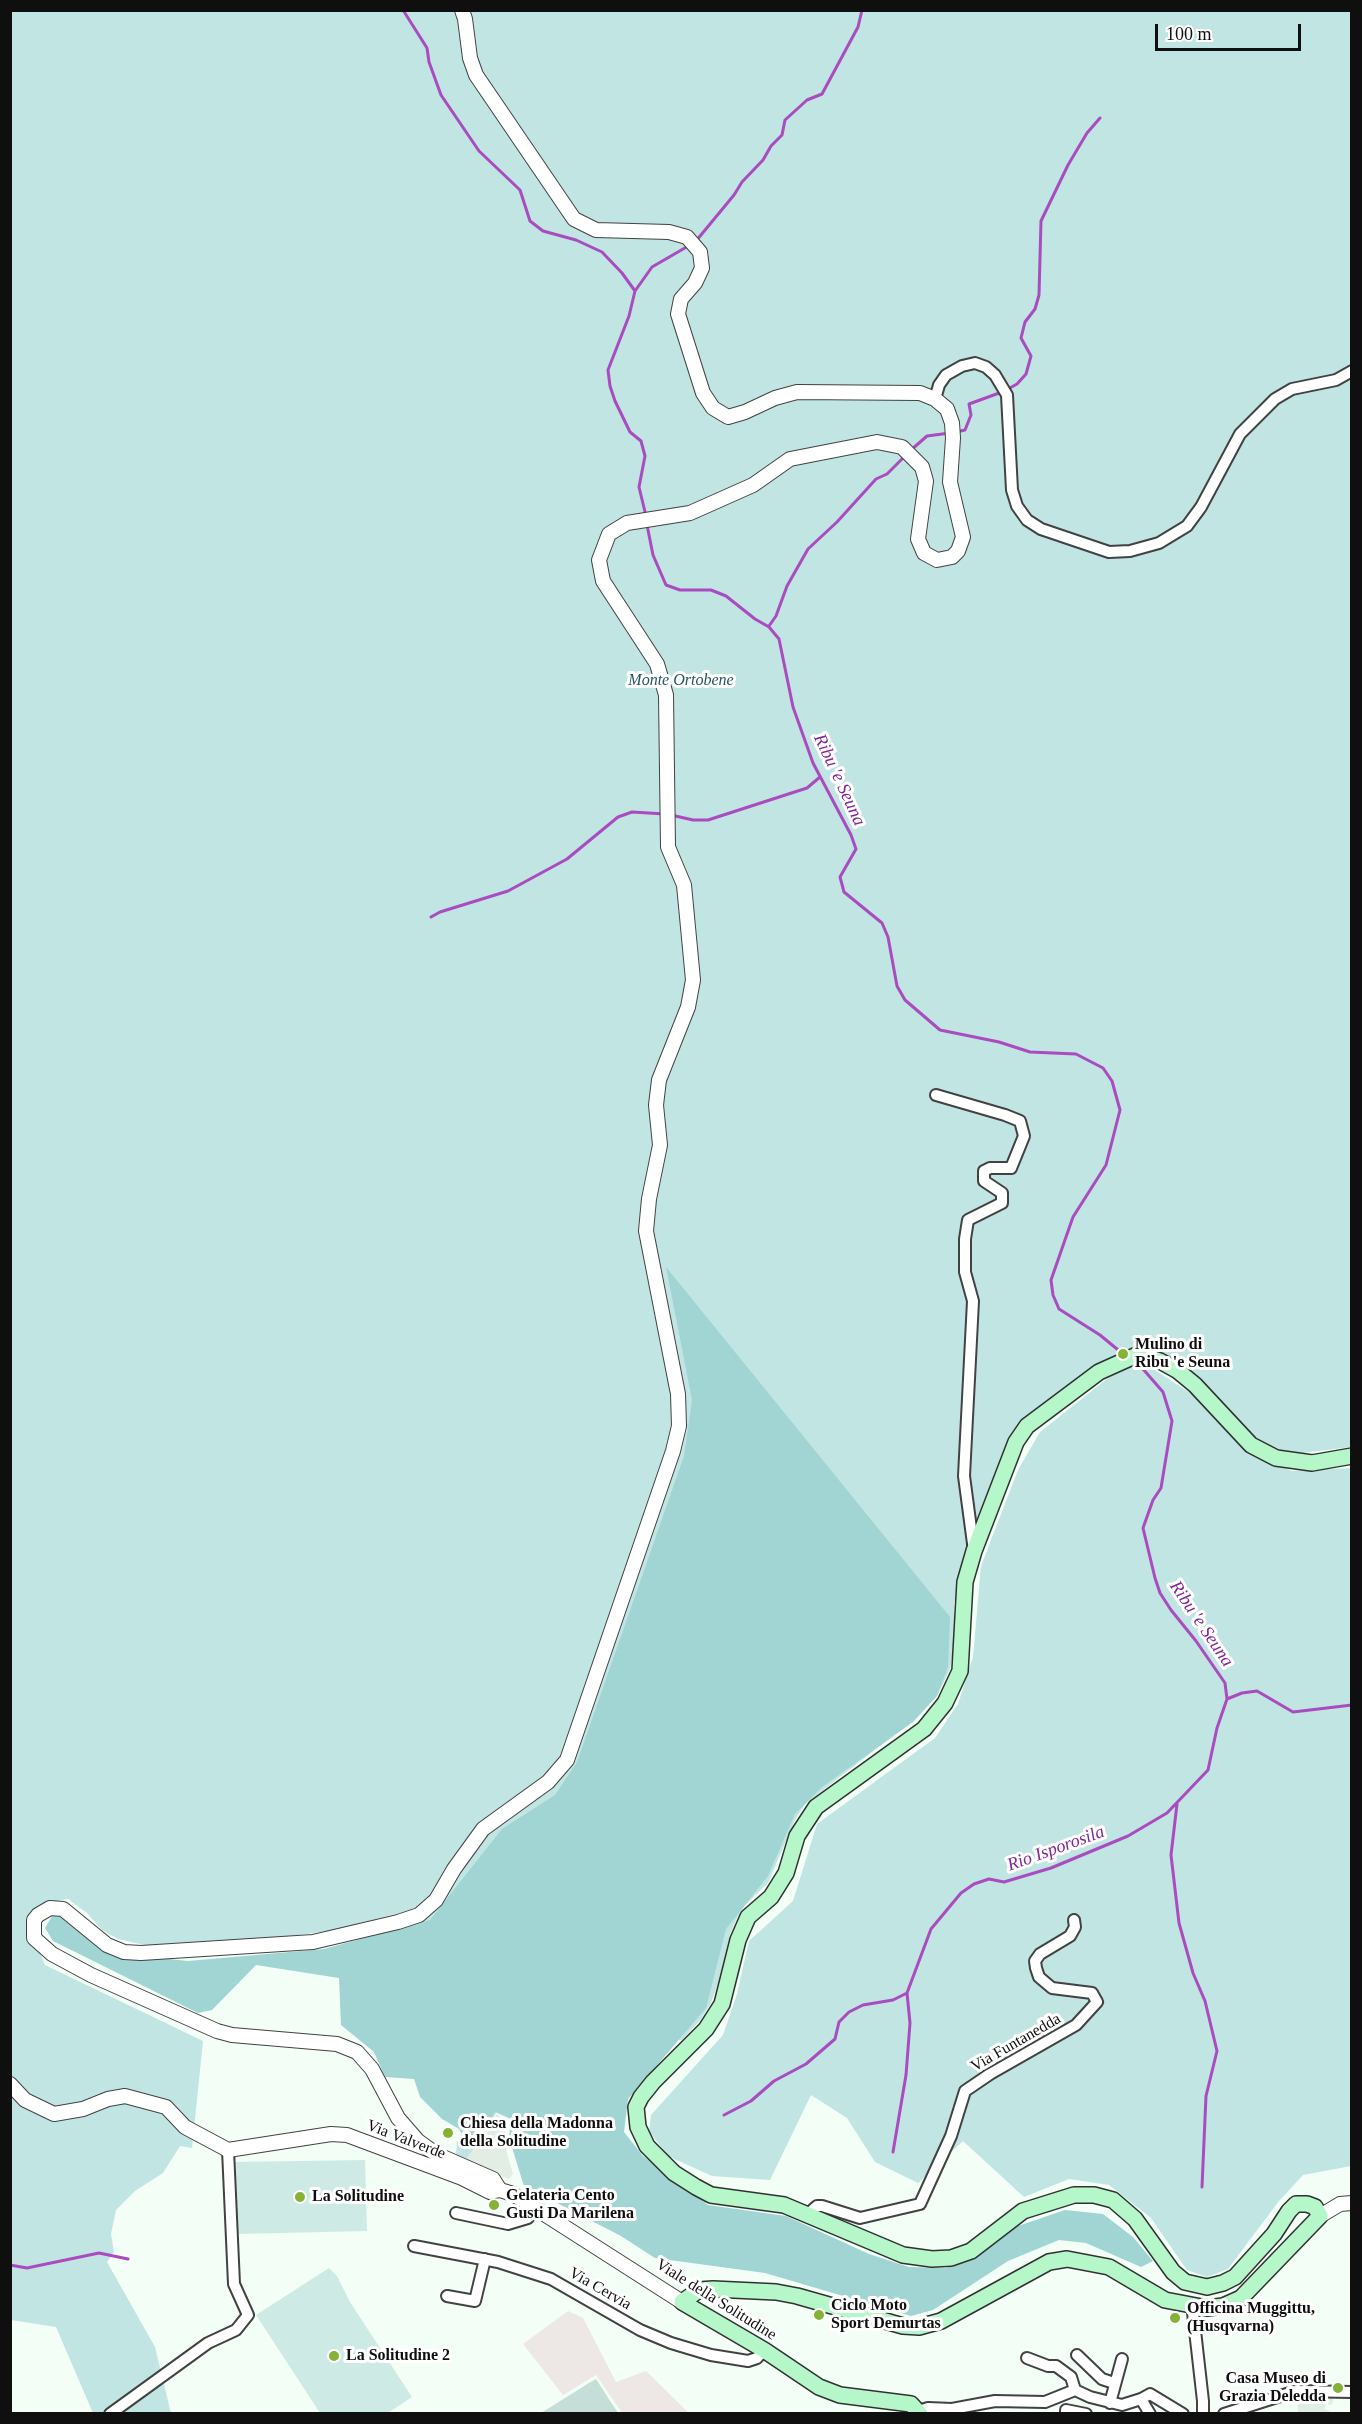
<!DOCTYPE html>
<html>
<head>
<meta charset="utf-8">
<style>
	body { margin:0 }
	#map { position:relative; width:1362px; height:2424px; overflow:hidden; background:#f3fef6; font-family:"Times New Roman",serif }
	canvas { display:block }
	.frame { position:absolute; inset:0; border:12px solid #0f0f0f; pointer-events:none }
	.scale { position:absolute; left:1155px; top:24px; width:146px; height:27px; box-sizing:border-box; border:3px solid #0f0f0f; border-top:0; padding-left:8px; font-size:18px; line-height:21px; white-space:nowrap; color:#0f0f0f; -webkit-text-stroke:4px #fff; paint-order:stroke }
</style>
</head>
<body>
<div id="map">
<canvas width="1362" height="2424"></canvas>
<div class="frame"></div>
<div class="scale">100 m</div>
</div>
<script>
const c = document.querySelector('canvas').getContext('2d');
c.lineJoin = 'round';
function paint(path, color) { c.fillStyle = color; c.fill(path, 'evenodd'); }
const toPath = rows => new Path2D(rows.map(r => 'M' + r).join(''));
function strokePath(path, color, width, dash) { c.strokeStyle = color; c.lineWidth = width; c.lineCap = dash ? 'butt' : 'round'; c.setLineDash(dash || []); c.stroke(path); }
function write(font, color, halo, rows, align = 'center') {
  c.font = font + ' "Times New Roman",serif'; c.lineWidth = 6; c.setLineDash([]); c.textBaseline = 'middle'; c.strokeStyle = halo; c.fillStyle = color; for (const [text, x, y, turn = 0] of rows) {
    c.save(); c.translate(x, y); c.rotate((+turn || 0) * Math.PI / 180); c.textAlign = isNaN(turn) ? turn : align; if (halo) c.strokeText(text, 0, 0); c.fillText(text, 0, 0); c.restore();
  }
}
const industrial = toPath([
	[568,2311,583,2318,616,2382,646,2371,689,2413,622,2413,596,2375,563,2395,523,2344]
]);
const green = toPath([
	[11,11,1351,11,1351,1447,1302,1453,1278,1451,1243,1429,1149,1351,1081,1381,1050,1400,1045,1404,973,1537,954,1603,955,1641,950,1669,938,1694,916,1718,805,1804,795,1820,768,1883,746,1904,737,1918,730,1934,718,1983,711,2003,701,2019,682,2040,622,2039,497,2111,489,2127,480,2164,456,2155,457,2142,464,2131,404,1923,395,1914,334,1930,284,1937,149,1946,118,1939,102,1930,87,1913,68,1899,50,1902,29,1925,45,1965,203,2041,192,2148,180,2146,163,2173,135,2191,116,2210,111,2234,114,2252,107,2262,155,2347,171,2413,93,2413,56,2327,11,2320],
	[1141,1361,1204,1402,1248,1453,1292,1471,1351,1468,1351,2166,1303,2175,1279,2201,1228,2269,1207,2277,1187,2270,1151,2218,1109,2185,1069,2179,1024,2197,963,2141,918,2183,875,2162,847,2118,811,2095,770,2180,712,2176,668,2156,649,2131,651,2115,723,2035,737,1994,749,1941,793,1901,817,1824,935,1738,958,1704,973,1657,981,1566,1018,1470,1040,1432,1108,1378]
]);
const forest = toPath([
	[666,1267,950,1617,948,1667,937,1696,913,1722,822,1787,795,1814,768,1876,726,1929,706,2008,628,2099,624,2132,643,2156,708,2205,786,2216,869,2254,909,2267,946,2268,975,2254,1015,2227,1065,2210,1103,2214,1133,2237,1153,2261,1141,2267,1086,2243,1059,2240,1008,2261,933,2310,911,2316,765,2273,655,2258,621,2236,524,2186,509,2138,511,2119,495,2112,473,2146,466,2141,459,2129,442,2119,420,2097,414,2079,385,2077,374,2052,341,2025,339,1978,256,1965,212,2010,198,2013,53,1941,45,1928,55,1911,111,1953,188,1961,324,1949,430,1920,502,1829,555,1795,577,1762,684,1456,692,1400]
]);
const cemetery = toPath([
	[596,2379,618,2413,541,2413,589,2383]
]);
const pitch = toPath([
	[365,2160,367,2231,236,2234,234,2162],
	[329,2268,337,2276,350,2302,412,2397,388,2413,320,2413,256,2315]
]);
const plaza = toPath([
	[497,2114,509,2124,505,2131,505,2146,513,2174,509,2179,481,2170,465,2161],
	[1297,2395,1334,2396,1332,2405,1326,2404,1324,2409,1331,2412,1331,2413,1298,2413]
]);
const stream = toPath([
	[403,10,427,48,429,62,441,95,479,151,520,190,530,221,543,231,576,240,602,252,622,273,635,291,629,316,608,370,610,386,615,401,630,432,641,441,645,456,639,487,646,516],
	[696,241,734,195,742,182,763,160,771,146,782,135,785,120,807,100,822,94,858,27,862,10],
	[635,291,652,267,690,245],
	[1008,389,1017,384,1026,374,1031,356,1021,338,1025,322,1035,309,1039,295,1041,221,1068,165,1087,133,1100,118],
	[956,432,965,430,971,415,969,404,1002,392],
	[911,450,927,436,950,433],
	[647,525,653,555,666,585,680,590,711,590,726,596,755,619,769,627,779,639,793,707,813,763,851,835,856,849,840,877,844,892,882,923,888,937,897,986,905,1000,940,1030,999,1042,1030,1052,1076,1054,1103,1068,1112,1081,1120,1110,1106,1165,1073,1217,1051,1280,1053,1295,1059,1309,1100,1335,1123,1354],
	[769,626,776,616,787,586,808,549,837,522,876,479,887,474,904,457],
	[671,815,693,820,708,820,807,788,820,777],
	[431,917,440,912,508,891,567,859,618,817,632,812,665,814],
	[1133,1362,1143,1369,1163,1392,1172,1421,1161,1488,1153,1500,1143,1528,1155,1578,1160,1593,1171,1610,1196,1641,1225,1683,1227,1699],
	[1177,1804,1171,1855,1179,1923,1193,1973,1205,2001,1217,2051,1206,2096,1202,2187],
	[724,2115,751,2101,774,2081,806,2064,835,2039,839,2022,849,2012,863,2005,893,2000,907,1993],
	[893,2152,906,2075,910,2023,907,1993,931,1929,961,1893,974,1884,989,1879,1004,1882,1051,1868,1128,1836,1167,1813,1208,1770,1217,1728,1227,1699,1242,1693,1257,1691,1293,1712,1352,1705],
	[10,2265,27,2268,99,2253,128,2259]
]);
const minor = toPath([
	[935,399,939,385,946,375,962,366,975,363,986,367,995,375,1007,395,1012,490,1017,506,1027,520,1041,529,1109,552,1130,551,1159,543,1187,526,1201,507,1240,434,1275,399,1292,389,1336,380,1352,371],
	[936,1095,1005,1115,1020,1121,1024,1136,1011,1168,990,1168,984,1171,984,1181,1002,1193,1002,1203,968,1220,965,1239,965,1272,973,1301,964,1476,974,1551],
	[456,2213,508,2224,528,2218,536,2208],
	[808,2214,817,2206,822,2206,860,2218,920,2204,951,2136,965,2091,990,2074,1076,2025,1097,2002,1092,1993,1052,1988,1039,1977,1036,1968,1035,1961,1040,1954,1070,1936,1075,1927,1074,1920],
	[414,2246,498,2262,551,2279,640,2330,671,2343,711,2355,748,2361,757,2358,764,2350],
	[447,2296,475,2301,485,2259],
	[1192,2304,1203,2401,1203,2414],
	[1077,2355,1102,2379,1114,2383],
	[1027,2358,1048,2366,1056,2366,1071,2377,1075,2390,1090,2397,1122,2405,1141,2399,1150,2394,1183,2414],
	[1141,2399,1150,2414],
	[1110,2403,1122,2359],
	[952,2409,995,2401,1045,2402,1075,2390],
	[919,2411,928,2408,952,2409,958,2412],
	[110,2414,208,2343,236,2330,248,2315,234,2284,228,2150],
	[1066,2414,1066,2410,1086,2414],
	[1224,2414,1296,2391,1352,2392]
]);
const tertiary = toPath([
	[462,10,465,19,470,58,476,75,574,219,596,230,669,232,687,237,700,252,702,268,695,283,681,299,678,314,703,393,713,408,728,417,745,412,775,398,797,392,920,393,935,399,947,409,952,423,953,438,950,482,963,537,958,551,952,557,937,560,924,553,918,539,926,481,922,467,902,447,877,442,790,459,753,485,690,513,627,523,609,534,599,560,603,581,657,664,666,695,668,847,684,885,693,980,688,1007,659,1080,656,1105,660,1145,649,1199,646,1231,678,1394,679,1426,673,1451,567,1760,548,1782,483,1829,454,1869,436,1900,419,1915,398,1922,313,1942,141,1953,124,1952,107,1945,63,1909,50,1908,38,1915,34,1920,34,1938,52,1954,91,1975,217,2031,232,2035,337,2044,357,2052,372,2069,398,2118,418,2141,436,2154,493,2179,500,2190],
	[10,2084,25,2100,54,2114,83,2109,108,2099,125,2096,166,2107,185,2127,228,2150,331,2134,347,2135,462,2178,490,2192,500,2190,513,2194,682,2302],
	[1320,2216,1340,2204,1352,2203]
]);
const secondary = toPath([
	[920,2414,911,2404,840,2395,819,2387,764,2350,682,2302,699,2290,713,2289,776,2292,797,2296,903,2326,919,2327,941,2321,1049,2262,1067,2259,1109,2267,1165,2300,1207,2308,1223,2306,1241,2298,1320,2216,1315,2207,1307,2204,1296,2204,1289,2211,1274,2234,1235,2277,1223,2283,1207,2287,1185,2282,1173,2272,1135,2219,1113,2200,1094,2195,1074,2195,1023,2211,971,2251,951,2258,932,2259,903,2255,784,2205,711,2195,696,2187,674,2173,647,2146,638,2127,636,2107,641,2097,653,2082,706,2029,722,2004,738,1940,748,1917,771,1897,786,1873,797,1836,816,1807,924,1729,945,1703,960,1671,965,1582,974,1551,1016,1442,1027,1426,1099,1372,1139,1354,1160,1361,1178,1371,1195,1385,1251,1445,1276,1458,1312,1463,1352,1456]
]);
const markers = [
	[1123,1354,6,"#84b235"],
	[448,2133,6,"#84b235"],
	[300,2197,6,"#84b235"],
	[494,2205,6,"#84b235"],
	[819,2315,6,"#84b235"],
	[1175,2318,6,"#84b235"],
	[334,2356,6,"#84b235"],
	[1338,2388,6,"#84b235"]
];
const parkNames = [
	["Monte Ortobene",681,681]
];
const poiNames = [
	["Mulino di",1135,1345],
	["Ribu 'e Seuna",1135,1363],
	["Chiesa della Madonna",460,2124],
	["della Solitudine",460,2142],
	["Gelateria Cento",506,2196],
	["Gusti Da Marilena",506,2214],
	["La Solitudine",312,2197],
	["Ciclo Moto",831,2306],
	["Sport Demurtas",831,2324],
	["Officina Muggittu,",1187,2309],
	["(Husqvarna)",1187,2327],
	["La Solitudine 2",346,2356],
	["Casa Museo di",1326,2379,"right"],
	["Grazia Deledda",1326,2397,"right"]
];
const streetNames = [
	["Via Funtanedda",1016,2043,-30],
	["Via Valverde",406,2140,21],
	["Via Cervia",600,2289,30],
	["Viale della Solitudine",716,2300,32]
];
const waterNames = [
	["Ribu 'e Seuna",839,780,65],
	["Ribu 'e Seuna",1201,1624,56],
	["Rio Isporosila",1056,1849,-20]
];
paint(industrial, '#ede8e5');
paint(green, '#c0e5e2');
paint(forest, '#a0d5d3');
paint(cemetery, '#c5dfd8');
paint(pitch, '#cdebe4');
paint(plaza, '#e2eee4');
strokePath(stream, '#aa4bc0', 3);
strokePath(minor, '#424242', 14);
strokePath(tertiary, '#424242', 16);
strokePath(secondary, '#313131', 18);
strokePath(minor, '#fff', 10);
strokePath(tertiary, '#fff', 14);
strokePath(secondary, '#b5f7c9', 15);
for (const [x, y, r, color] of markers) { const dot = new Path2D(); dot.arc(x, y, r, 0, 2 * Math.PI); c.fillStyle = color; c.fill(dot); strokePath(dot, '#fff', 2); }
write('italic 16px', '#265561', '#fff', parkNames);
write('bold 16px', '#0f0f0f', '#fff', poiNames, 'left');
write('16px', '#0f0f0f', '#fff', streetNames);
write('italic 18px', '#842595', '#fff', waterNames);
</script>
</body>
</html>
